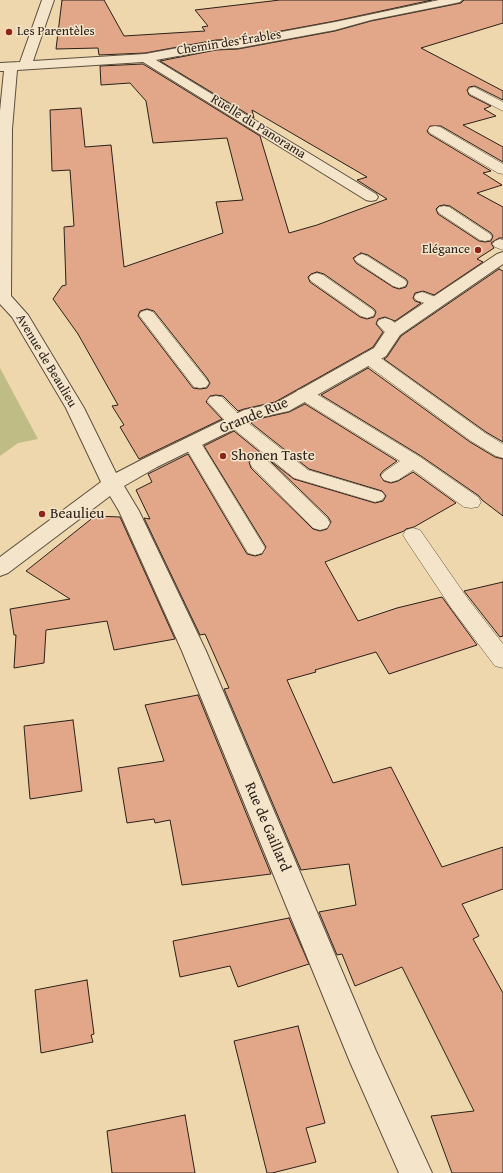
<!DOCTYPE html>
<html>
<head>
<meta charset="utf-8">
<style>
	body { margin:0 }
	canvas { display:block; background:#eed7ad }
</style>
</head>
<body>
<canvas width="503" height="1173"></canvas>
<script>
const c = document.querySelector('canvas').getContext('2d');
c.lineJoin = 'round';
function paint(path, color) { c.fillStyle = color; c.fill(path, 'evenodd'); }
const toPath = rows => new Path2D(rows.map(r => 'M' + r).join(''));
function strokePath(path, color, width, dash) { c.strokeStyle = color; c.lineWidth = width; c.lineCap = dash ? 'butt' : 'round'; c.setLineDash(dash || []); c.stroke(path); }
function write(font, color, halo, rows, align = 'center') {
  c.font = font + ' "Gentium Book Plus",serif'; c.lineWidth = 3; c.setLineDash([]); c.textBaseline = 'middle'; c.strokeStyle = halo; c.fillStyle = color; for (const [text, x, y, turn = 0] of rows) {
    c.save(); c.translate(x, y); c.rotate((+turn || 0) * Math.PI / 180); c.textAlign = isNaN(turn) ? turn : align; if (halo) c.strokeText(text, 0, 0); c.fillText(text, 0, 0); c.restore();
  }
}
const green = toPath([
	[0,368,38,439,18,443,0,456]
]);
const building = toPath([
	[62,0,104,0,124,36,205,31,202,27,208,26,195,10,280,0,432,0,335,21,238,39,216,40,145,53,99,55,98,48,56,49,62,0],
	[464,0,503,0,503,23,421,48,503,91,503,100,475,86,469,87,467,90,469,95,491,106,484,109,496,116,463,125,503,147,503,162,441,126,430,126,427,131,429,134,491,171,483,173,502,185,477,193,503,207,503,238,499,238,491,243,494,248,477,259,483,262,434,295,423,291,415,293,413,298,415,301,421,303,395,321,385,317,378,319,376,324,383,332,373,347,275,402,244,409,238,411,223,396,216,395,210,396,206,402,222,419,139,459,120,427,124,425,112,406,118,405,78,334,53,299,62,286,66,285,64,227,74,226,70,170,52,171,50,110,81,108,85,147,111,145,124,267,223,233,216,202,243,200,227,138,153,143,146,101,130,83,101,85,100,66,143,64,260,136,289,233,317,225,387,199,357,180,367,177,252,110,254,118,160,61,216,50,238,49,335,31,371,21,461,3,464,0],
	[444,205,450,206,491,233,493,236,491,241,485,242,479,241,438,214,436,209,439,206,444,205],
	[361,253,368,255,406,279,408,282,406,287,399,289,393,287,356,263,353,258,361,253],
	[317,272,324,274,374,309,376,312,374,317,367,319,360,317,310,282,308,277,311,274,317,272],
	[147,309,154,311,207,378,210,383,207,388,200,389,193,388,138,316,140,311,147,309],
	[499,269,503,271,503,442,486,432,384,359,387,357,401,336,499,269],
	[368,368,470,442,495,457,503,459,503,516,482,500,479,496,421,456,321,395,368,368],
	[305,404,397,461,383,471,380,475,384,481,391,483,398,481,413,472,456,503,414,527,406,529,404,531,325,562,358,621,397,608,442,597,477,645,389,674,376,652,315,670,316,672,287,680,333,783,391,767,442,867,503,847,503,889,462,904,479,936,473,939,503,993,503,1173,452,1173,431,1116,474,1111,402,967,355,986,342,954,337,955,319,912,356,905,349,864,301,870,224,689,229,688,205,634,200,635,144,518,150,519,136,490,152,482,148,474,188,454,247,554,255,556,262,554,266,547,204,446,234,431,267,458,259,456,252,458,249,462,251,468,313,529,320,531,327,529,331,522,328,517,268,459,294,479,375,503,383,501,386,496,382,491,309,469,251,423,258,419,289,412,305,404],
	[95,516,120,517,175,639,114,650,107,621,46,630,44,663,14,668,16,635,14,635,10,609,70,599,26,571,95,516],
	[503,582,503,636,500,637,464,591,503,582],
	[198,695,271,874,182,885,170,820,155,823,154,819,127,823,118,768,164,761,145,705,198,695],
	[73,720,82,791,30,799,24,726,73,720],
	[289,918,309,964,238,987,230,966,180,977,173,941,289,918],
	[87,980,94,1034,91,1035,93,1042,41,1053,35,990,87,980],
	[298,1026,325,1123,306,1128,316,1162,272,1173,267,1173,234,1041,298,1026],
	[185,1115,195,1173,112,1173,107,1131,185,1115]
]);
const lane = toPath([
	[474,87,503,102,503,111,470,94,468,91,470,88,474,87],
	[435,126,440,127,503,164,503,174,498,173,430,133,428,130,430,127,435,126],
	[444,206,449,207,490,234,492,237,490,240,485,241,480,240,439,213,437,210,439,207,444,206],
	[500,239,503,240,503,250,495,247,492,244,495,241,500,239],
	[362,254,367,256,405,280,407,283,405,286,399,288,393,286,357,262,354,259,357,256,362,254],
	[317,273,323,275,373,310,375,313,373,316,367,318,361,316,311,281,309,278,311,275,317,273],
	[422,292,441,299,443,302,441,305,435,307,416,300,414,297,416,294,422,292],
	[147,310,153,312,206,379,209,383,206,387,200,388,194,387,139,315,141,312,147,310],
	[385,318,391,320,400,327,402,331,400,335,394,336,388,335,379,326,377,323,379,320,385,318],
	[369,353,375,354,485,433,503,444,503,458,496,456,471,441,363,362,360,358,363,354,369,353],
	[304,389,310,390,420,457,478,497,481,502,478,507,471,508,464,507,413,470,398,480,391,482,384,480,381,476,384,472,400,461,298,398,295,394,298,390,304,389],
	[216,396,222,397,242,418,308,470,382,492,385,496,382,500,375,502,294,478,230,426,207,401,210,397,216,396],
	[192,437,199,439,201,443,262,543,265,548,262,553,255,555,248,553,183,443,185,439,192,437],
	[259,457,266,459,327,518,330,523,327,528,320,530,313,528,252,467,250,463,252,459,259,457],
	[413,528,420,530,468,599,503,644,503,668,495,666,452,609,406,540,403,535,406,530,413,528]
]);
const street = toPath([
	[42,0,54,0,33,61,145,54,216,41,238,40,335,22,439,0,462,0,460,2,456,3,371,20,335,30,238,48,216,49,156,60,376,194,378,197,376,200,371,201,366,200,143,62,17,70,12,129,11,296,28,315,84,408,116,473,143,459,244,410,276,403,374,348,388,327,497,254,503,252,503,264,400,335,386,356,289,411,257,418,157,467,124,486,139,511,206,651,376,1051,432,1173,399,1173,350,1062,182,651,119,511,110,496,8,573,0,576,0,557,101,482,66,408,12,317,0,304,0,111,4,71,0,71,0,63,20,62,42,0]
]);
const markers = [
	[9,32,4,"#8f2418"],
	[478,250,4,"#8f2418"],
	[223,456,4,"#8f2418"],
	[42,514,4,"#8f2418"]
];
const farPoinames = [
	["Les Parentèles",17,32],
	["Elégance",470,250,"right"]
];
const farStreetnames = [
	["Chemin des Érables",229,43,-9],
	["Ruelle du Panorama",258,127,32],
	["Avenue de Beaulieu",46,361,59]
];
const streetNames = [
	["Grande Rue",254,416,-22],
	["Rue de Gaillard",267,827,67]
];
const poiNames = [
	["Shonen Taste",231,456],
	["Beaulieu",50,514]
];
paint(green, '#c0bc85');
paint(building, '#e2a788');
strokePath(building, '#2b201a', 1);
strokePath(lane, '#5c4e3f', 1);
strokePath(street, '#5c4e3f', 2);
paint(lane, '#f4e5ca');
paint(street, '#f4e5ca');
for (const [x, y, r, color] of markers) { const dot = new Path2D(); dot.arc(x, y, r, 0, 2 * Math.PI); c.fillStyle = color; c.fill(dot); strokePath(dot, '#f4e5ca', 1.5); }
write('13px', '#2b201a', '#f4e5ca', farPoinames, 'left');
write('13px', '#2b201a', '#f4e5ca', farStreetnames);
write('15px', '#2b201a', '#f4e5ca', streetNames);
write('15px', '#2b201a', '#f4e5ca', poiNames, 'left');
</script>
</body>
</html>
